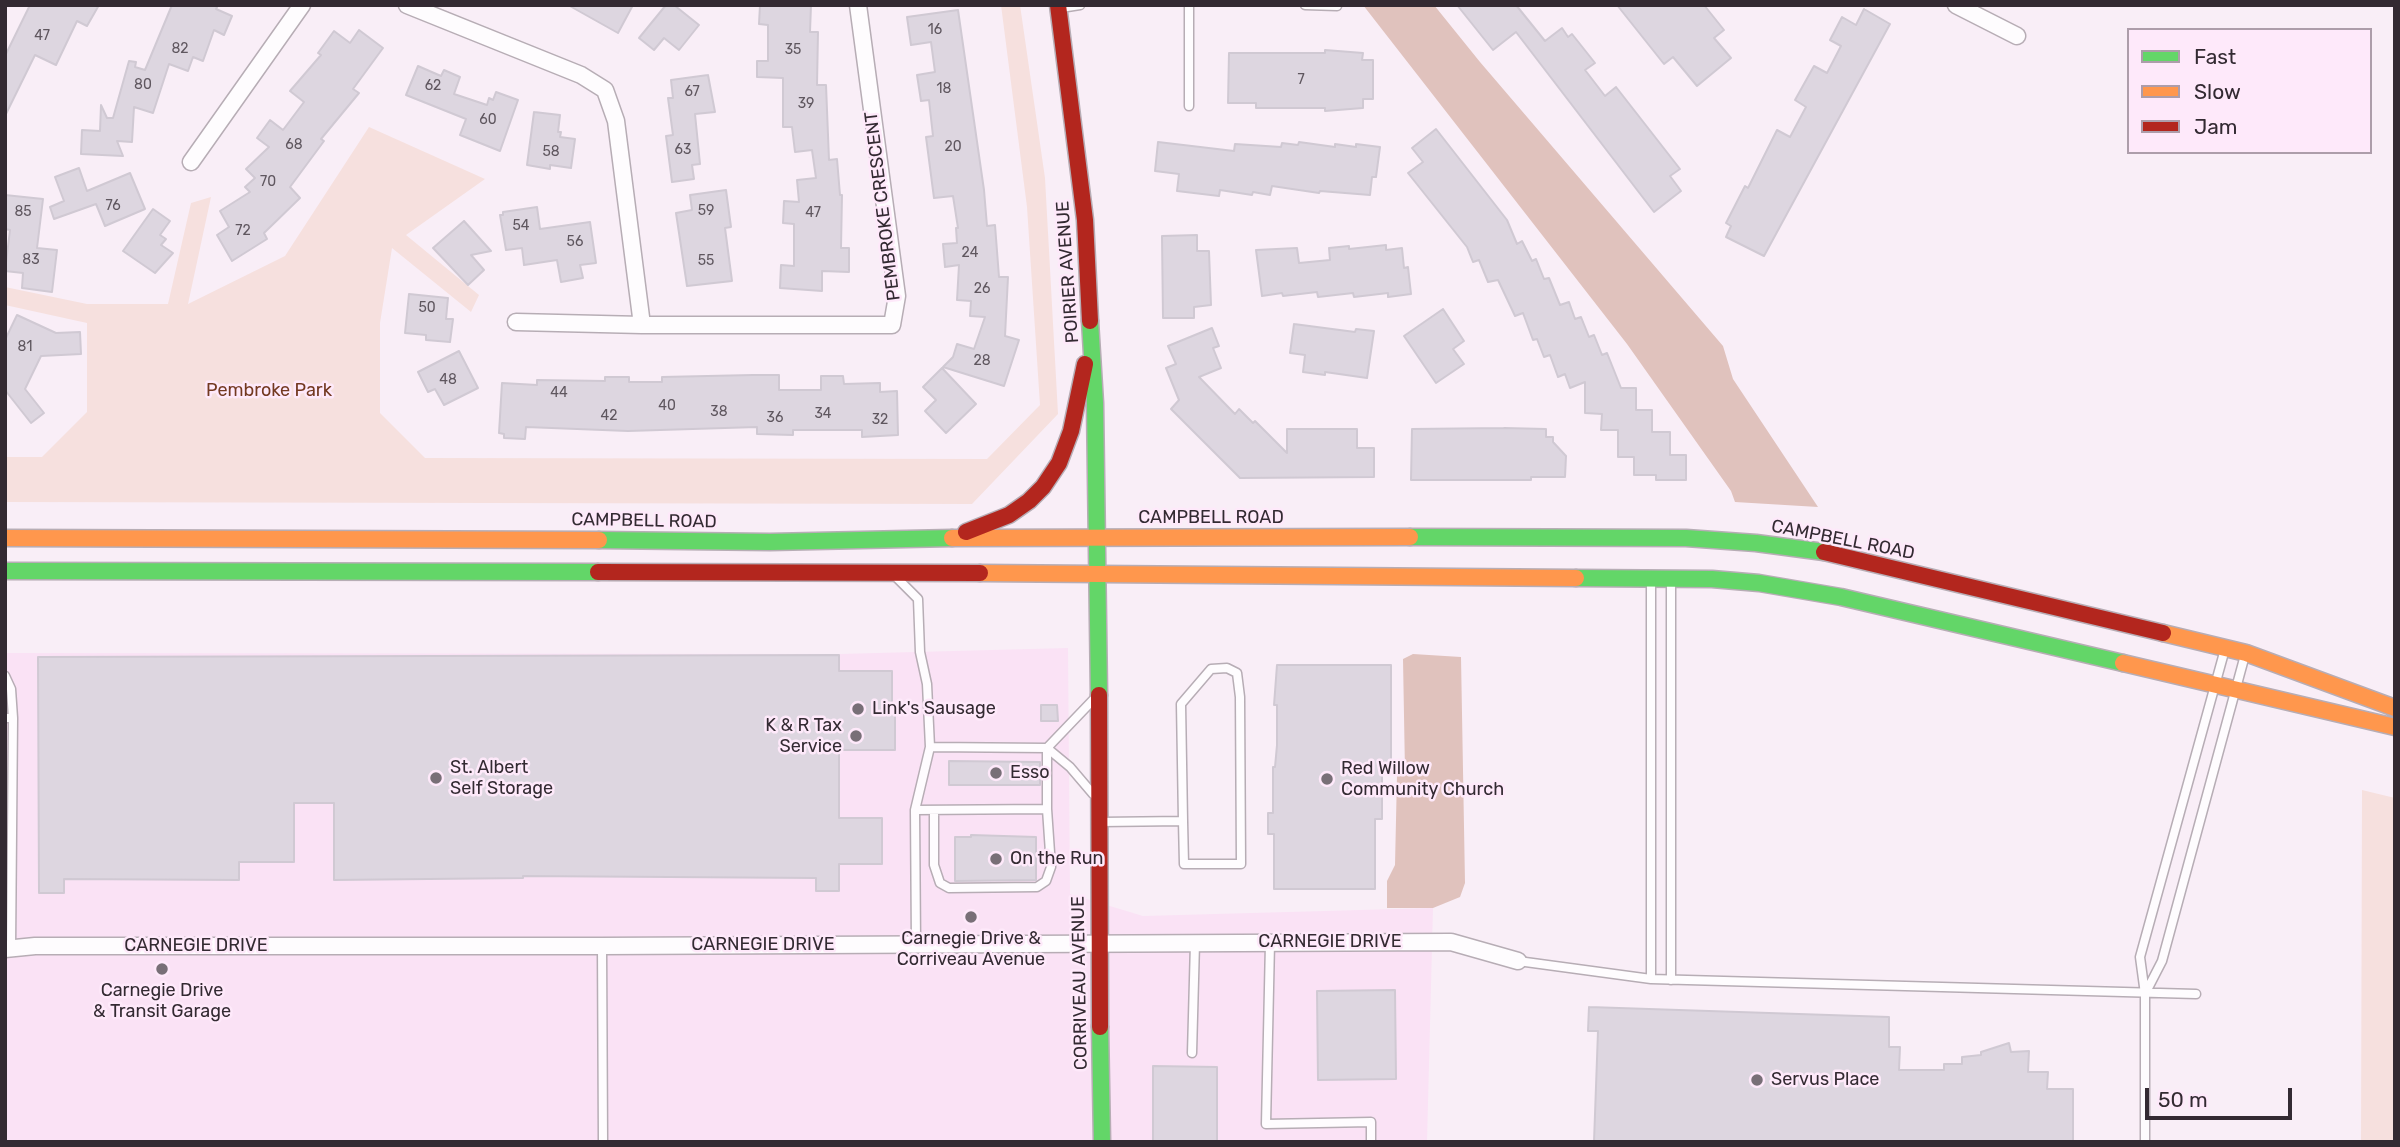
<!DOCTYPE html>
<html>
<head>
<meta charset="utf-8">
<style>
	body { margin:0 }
	#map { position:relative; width:2400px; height:1147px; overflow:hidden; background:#f9eef7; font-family:Rubik,sans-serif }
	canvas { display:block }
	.frame { position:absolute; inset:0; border:7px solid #332a32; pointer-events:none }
	.legend { position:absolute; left:2127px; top:28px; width:245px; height:126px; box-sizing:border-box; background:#fee9fa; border:2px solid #ad9daa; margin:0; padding:9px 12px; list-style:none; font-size:21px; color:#332a32 }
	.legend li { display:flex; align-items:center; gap:14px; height:35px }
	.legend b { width:35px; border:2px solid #ad9daa }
	.scale { position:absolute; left:2145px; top:1088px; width:147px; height:32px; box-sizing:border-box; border:4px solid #332a32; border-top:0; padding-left:9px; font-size:21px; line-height:24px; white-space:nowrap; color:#332a32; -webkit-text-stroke:5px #fee9fa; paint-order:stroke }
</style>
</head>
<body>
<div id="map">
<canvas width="2400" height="1147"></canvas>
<div class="frame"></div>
<ul class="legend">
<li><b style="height:9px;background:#63d668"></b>Fast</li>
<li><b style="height:9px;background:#ff974d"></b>Slow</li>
<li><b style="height:9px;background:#b3261e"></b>Jam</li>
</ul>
<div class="scale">50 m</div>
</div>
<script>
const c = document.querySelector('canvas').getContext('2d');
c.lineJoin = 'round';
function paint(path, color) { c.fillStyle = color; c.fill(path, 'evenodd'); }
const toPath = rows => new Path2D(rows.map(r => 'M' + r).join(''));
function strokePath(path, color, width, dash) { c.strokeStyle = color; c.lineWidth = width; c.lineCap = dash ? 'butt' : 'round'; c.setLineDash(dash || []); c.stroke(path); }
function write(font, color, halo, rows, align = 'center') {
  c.font = font + ' Rubik,sans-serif'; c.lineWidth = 5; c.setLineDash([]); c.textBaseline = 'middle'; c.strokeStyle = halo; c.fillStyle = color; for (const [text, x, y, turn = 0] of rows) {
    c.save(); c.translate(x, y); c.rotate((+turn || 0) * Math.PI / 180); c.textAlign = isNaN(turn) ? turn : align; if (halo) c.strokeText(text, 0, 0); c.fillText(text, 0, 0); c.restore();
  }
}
const built = toPath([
	[1068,648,1070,894,1143,916,1433,908,1427,1142,5,1142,5,653,839,654]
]);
const green = toPath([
	[1001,5,1020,5,1045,178,1058,414,972,504,5,502,5,457,42,457,87,412,87,323,5,305,5,287,87,304,168,304,191,203,211,197,188,304,285,256,369,127,485,179,406,235,479,295,471,312,392,248,380,323,380,413,425,458,987,459,1040,405,1027,207],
	[2362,790,2395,798,2395,1142,2361,1142]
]);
const forest = toPath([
	[1363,5,1434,5,1480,62,1723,346,1733,379,1818,507,1735,502,1731,491,1627,344],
	[1413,654,1461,657,1465,883,1460,897,1433,908,1387,908,1387,881,1395,865,1397,775,1405,772,1403,659]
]);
const building = toPath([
	[30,5,99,5,87,26,77,21,56,65,35,55,5,116,5,56,30,5],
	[172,5,218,5,216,9,232,16,224,35,214,30,203,61,193,57,188,71,169,64,153,113,134,107,132,142,117,141,123,156,81,154,82,130,100,131,101,105,107,118,113,118,129,61,136,62,135,67,145,70,172,5],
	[568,5,633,5,618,33,568,5],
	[666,5,674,5,699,25,679,50,664,38,654,50,639,38,666,5],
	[760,5,811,5,810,32,818,32,817,85,826,85,829,160,837,159,840,195,842,195,841,248,849,248,849,272,822,271,822,291,780,288,781,265,794,266,794,224,783,223,784,201,799,202,797,180,816,178,812,150,795,152,792,127,783,127,783,78,757,77,757,61,768,61,768,25,759,24,760,5],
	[1457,5,1516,5,1545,41,1562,28,1568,37,1572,34,1595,63,1585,70,1605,96,1616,87,1680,169,1670,176,1681,191,1654,212,1516,32,1493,50,1457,5],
	[1617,5,1704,5,1724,30,1714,38,1731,58,1697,86,1673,57,1664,64,1617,5],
	[1864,9,1890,24,1764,256,1726,237,1731,226,1726,223,1745,186,1748,188,1777,130,1790,137,1806,107,1795,100,1814,66,1827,73,1841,46,1830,40,1842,17,1856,25,1864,9],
	[958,10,984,190,987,226,995,225,999,277,1008,277,1005,336,1019,340,1004,386,943,367,953,357,957,344,974,349,985,317,970,316,971,301,957,300,959,265,945,267,943,244,957,243,956,228,958,228,953,196,934,198,926,137,933,136,929,100,921,101,917,75,935,72,931,42,911,45,907,17,958,10],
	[359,30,383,48,353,89,359,93,321,139,324,141,290,187,300,198,264,233,267,239,232,261,217,235,229,227,220,211,250,192,245,187,255,178,246,169,269,147,257,138,270,120,283,130,304,102,290,91,321,55,318,53,334,31,350,43,359,30],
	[1325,50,1363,53,1362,60,1373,60,1373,99,1363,99,1363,108,1325,111,1325,108,1256,108,1256,103,1228,103,1229,53,1325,53,1325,50],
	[418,66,441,76,444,70,460,77,454,94,487,105,489,98,493,100,496,92,518,100,500,151,460,135,466,119,406,95,418,66],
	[708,75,715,112,695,114,700,164,692,165,694,179,672,182,666,136,673,135,668,98,673,98,671,80,708,75],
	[534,112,560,115,558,132,561,132,560,137,575,139,571,168,550,165,550,169,527,165,534,112],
	[1436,129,1507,220,1517,244,1522,241,1532,261,1536,259,1544,279,1549,278,1560,305,1569,302,1575,319,1581,317,1589,337,1594,335,1602,355,1607,353,1621,388,1636,388,1636,410,1652,410,1652,432,1670,432,1670,455,1686,455,1686,480,1656,480,1656,475,1634,475,1634,457,1618,457,1618,430,1601,430,1602,414,1585,413,1585,382,1570,388,1565,374,1558,377,1550,355,1544,357,1537,339,1533,340,1523,313,1515,316,1498,280,1488,282,1479,260,1473,262,1467,247,1408,173,1423,162,1412,148,1436,129],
	[1158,142,1234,151,1235,144,1281,147,1282,143,1298,145,1299,142,1335,147,1335,144,1356,147,1356,144,1380,147,1376,177,1372,177,1370,195,1320,191,1319,193,1272,186,1270,195,1253,192,1252,195,1220,190,1219,196,1177,191,1179,174,1155,171,1158,142],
	[79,168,87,191,130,173,145,209,105,226,96,204,54,219,50,207,64,201,55,177,79,168],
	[726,190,731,227,725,228,732,281,687,286,676,213,692,210,690,195,726,190],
	[5,195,43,199,37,248,57,250,52,292,22,288,23,273,5,271,10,230,5,229,5,195],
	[537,207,540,229,590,222,596,263,580,265,583,278,561,282,557,260,524,265,522,248,506,250,500,215,503,215,503,212,537,207],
	[153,209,170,221,160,235,166,239,161,245,173,253,155,273,123,251,153,209],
	[464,221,491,251,471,255,484,270,468,285,433,248,464,221],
	[1197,235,1197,251,1209,251,1211,305,1194,307,1194,318,1163,318,1162,236,1197,235],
	[1386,245,1386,250,1402,248,1404,268,1408,267,1411,294,1388,297,1388,293,1354,297,1353,293,1318,297,1317,292,1283,296,1282,293,1262,296,1256,250,1297,248,1299,263,1330,260,1329,248,1349,246,1349,249,1386,245],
	[409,294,448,298,446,319,453,319,450,342,426,340,426,335,405,333,409,294],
	[1443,309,1464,341,1453,349,1464,364,1436,383,1404,336,1443,309],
	[17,315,56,333,80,332,81,354,41,356,25,389,44,413,31,423,5,390,5,340,17,315],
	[1294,324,1355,332,1356,329,1374,331,1367,378,1325,372,1325,375,1303,372,1305,355,1290,353,1294,324],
	[1212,328,1219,346,1213,348,1221,368,1199,377,1235,414,1239,409,1253,423,1255,421,1287,453,1287,429,1357,429,1357,448,1374,448,1374,477,1240,478,1171,409,1179,400,1166,368,1176,364,1168,346,1212,328],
	[459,351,478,388,444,405,435,389,428,392,418,372,459,351],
	[942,368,976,404,946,433,925,411,936,400,923,387,942,368],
	[753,375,779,375,779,390,821,390,821,376,843,376,844,384,880,383,880,392,897,391,898,435,862,437,862,430,793,430,793,435,757,434,757,427,628,431,526,427,525,439,504,438,504,434,499,433,502,383,537,385,537,380,605,381,605,377,629,377,629,382,662,382,662,377,753,375],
	[1504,428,1546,429,1546,437,1553,437,1553,442,1566,456,1565,477,1531,477,1531,480,1411,480,1412,429,1504,428],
	[839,655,839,671,892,671,892,711,895,711,895,750,839,750,839,818,882,818,882,864,839,864,839,891,816,891,816,878,523,876,523,878,334,880,334,803,294,803,294,862,239,862,239,880,64,879,64,893,39,893,38,657,839,655],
	[1277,665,1391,665,1391,771,1382,771,1382,819,1375,819,1375,889,1274,889,1274,834,1268,834,1268,813,1273,813,1273,767,1275,767,1277,745,1277,705,1274,705,1277,665],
	[1041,705,1057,705,1058,721,1041,721,1041,705],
	[949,761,1040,762,1040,785,949,785,949,761],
	[971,835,1036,837,1036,880,955,881,955,837,971,837,971,835],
	[1395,990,1396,1079,1318,1080,1317,991,1395,990],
	[1589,1007,1889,1017,1889,1047,1900,1047,1899,1070,1944,1070,1944,1064,1962,1064,1962,1057,1981,1055,1981,1052,2009,1043,2011,1052,2029,1051,2028,1072,2048,1072,2047,1089,2073,1089,2073,1142,1594,1142,1598,1031,1588,1031,1589,1007],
	[1153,1066,1217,1067,1217,1142,1153,1142,1153,1066]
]);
const lane = toPath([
	[1305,5,1337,6],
	[1061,8,1080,5],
	[1189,106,1189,5],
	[896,577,918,599,920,652,927,684,930,747,915,810,916,944],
	[1651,580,1651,979],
	[1671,580,1671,980],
	[5,676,11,689,13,718],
	[5,718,13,718,11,948],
	[930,747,1047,748,1070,767,1093,794],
	[915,810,1047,809,1047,748,1093,700],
	[934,810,934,865,940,883,949,888,1037,887,1046,881,1051,867,1047,809],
	[1101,822,1183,821,1181,704,1211,669,1227,668,1237,673,1240,697,1241,864,1184,864,1183,821],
	[1270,943,1266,1124,1371,1122,1371,1142],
	[602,946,603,1142],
	[1518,961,1651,979,2196,994],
	[2145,994,2162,961,2245,655],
	[1192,1053,1195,943],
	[2145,1142,2145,994,2140,957,2225,649]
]);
const street = toPath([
	[407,5,581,75,605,90,616,121,642,325],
	[1956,5,2017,36],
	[191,162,302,5],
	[516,322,642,325,892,325,897,296,858,5],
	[5,949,35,946,602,946,1451,942,1518,961]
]);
const fast = toPath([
	[1090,321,1095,403,1099,695],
	[1410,537,1686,538,1756,543,1824,552],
	[599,540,770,542,952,538],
	[5,571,598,572],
	[1576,578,1712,579,1759,583,1841,597,2123,663],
	[1100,1027,1102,1142]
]);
const slow = toPath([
	[5,538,599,540],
	[952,538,1410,537],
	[980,573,1576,578],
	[2163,633,2246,653,2395,708],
	[2123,663,2395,727]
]);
const jam = toPath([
	[1058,5,1085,220,1090,321],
	[966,532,1009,515,1029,501,1043,487,1059,463,1071,431,1085,364],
	[1824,552,2163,633],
	[598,572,980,573],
	[1099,695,1100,1027]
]);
const markers = [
	[858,709,7,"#786f77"],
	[856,736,7,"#786f77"],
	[996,773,7,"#786f77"],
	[436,778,7,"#786f77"],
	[1327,779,7,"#786f77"],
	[996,859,7,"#786f77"],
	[971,917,7,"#786f77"],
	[162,969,7,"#786f77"],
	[1757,1080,7,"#786f77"]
];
const numberNames = [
	["16",935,30],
	["47",42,36],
	["82",180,49],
	["35",793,50],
	["7",1301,80],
	["80",143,85],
	["62",433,86],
	["18",944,89],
	["67",692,92],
	["39",806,104],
	["60",488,120],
	["68",294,145],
	["20",953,147],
	["63",683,150],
	["58",551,152],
	["70",268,182],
	["76",113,206],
	["59",706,211],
	["85",23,212],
	["47",813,213],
	["54",521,226],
	["72",243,231],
	["56",575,242],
	["24",970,253],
	["83",31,260],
	["55",706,261],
	["26",982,289],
	["50",427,308],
	["81",25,347],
	["28",982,361],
	["48",448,380],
	["44",559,393],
	["40",667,406],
	["38",719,412],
	["34",823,414],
	["42",609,416],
	["36",775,418],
	["32",880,420]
];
const streetNames = [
	["PEMBROKE CRESCENT",883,206,-97],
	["POIRIER AVENUE",1068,272,-94],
	["CAMPBELL ROAD",1211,518],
	["CAMPBELL ROAD",644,521,1],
	["CAMPBELL ROAD",1843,540,11],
	["CARNEGIE DRIVE",1330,942],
	["CARNEGIE DRIVE",763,945],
	["CARNEGIE DRIVE",196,946],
	["CORRIVEAU AVENUE",1080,983,-91]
];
const parkNames = [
	["Pembroke Park",269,391]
];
const poiNames = [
	["Link's Sausage",872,709],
	["K & R Tax",842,726,"right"],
	["Service",842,747,"right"],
	["St. Albert",450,768],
	["Self Storage",450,789],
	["Red Willow",1341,769],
	["Community Church",1341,790],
	["Esso",1010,773],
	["On the Run",1010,859],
	["Carnegie Drive &",971,939,"center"],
	["Corriveau Avenue",971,960,"center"],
	["Carnegie Drive",162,991,"center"],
	["& Transit Garage",162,1012,"center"],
	["Servus Place",1771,1080]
];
paint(built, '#fae2f5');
paint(green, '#f6e0de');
paint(forest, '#e0c2bd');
paint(building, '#ddd6e0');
strokePath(building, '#d0c9d3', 2);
strokePath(lane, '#b7adb5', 11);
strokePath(street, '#b7adb5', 19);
strokePath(fast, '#b7adb5', 19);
strokePath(slow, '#b7adb5', 19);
strokePath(jam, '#b7adb5', 19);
strokePath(lane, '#fefcfe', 8);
strokePath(street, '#fefcfe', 16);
strokePath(fast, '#63d668', 16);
strokePath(slow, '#ff974d', 16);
strokePath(jam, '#b3261e', 16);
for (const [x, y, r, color] of markers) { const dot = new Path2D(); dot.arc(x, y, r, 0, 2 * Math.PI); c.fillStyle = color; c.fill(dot); strokePath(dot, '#fee9fa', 2.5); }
write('14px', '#5f575f', null, numberNames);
write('18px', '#332a32', '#fee9fa', streetNames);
write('18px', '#733921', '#fee9fa', parkNames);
write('18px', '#332a32', '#fee9fa', poiNames, 'left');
</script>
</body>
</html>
